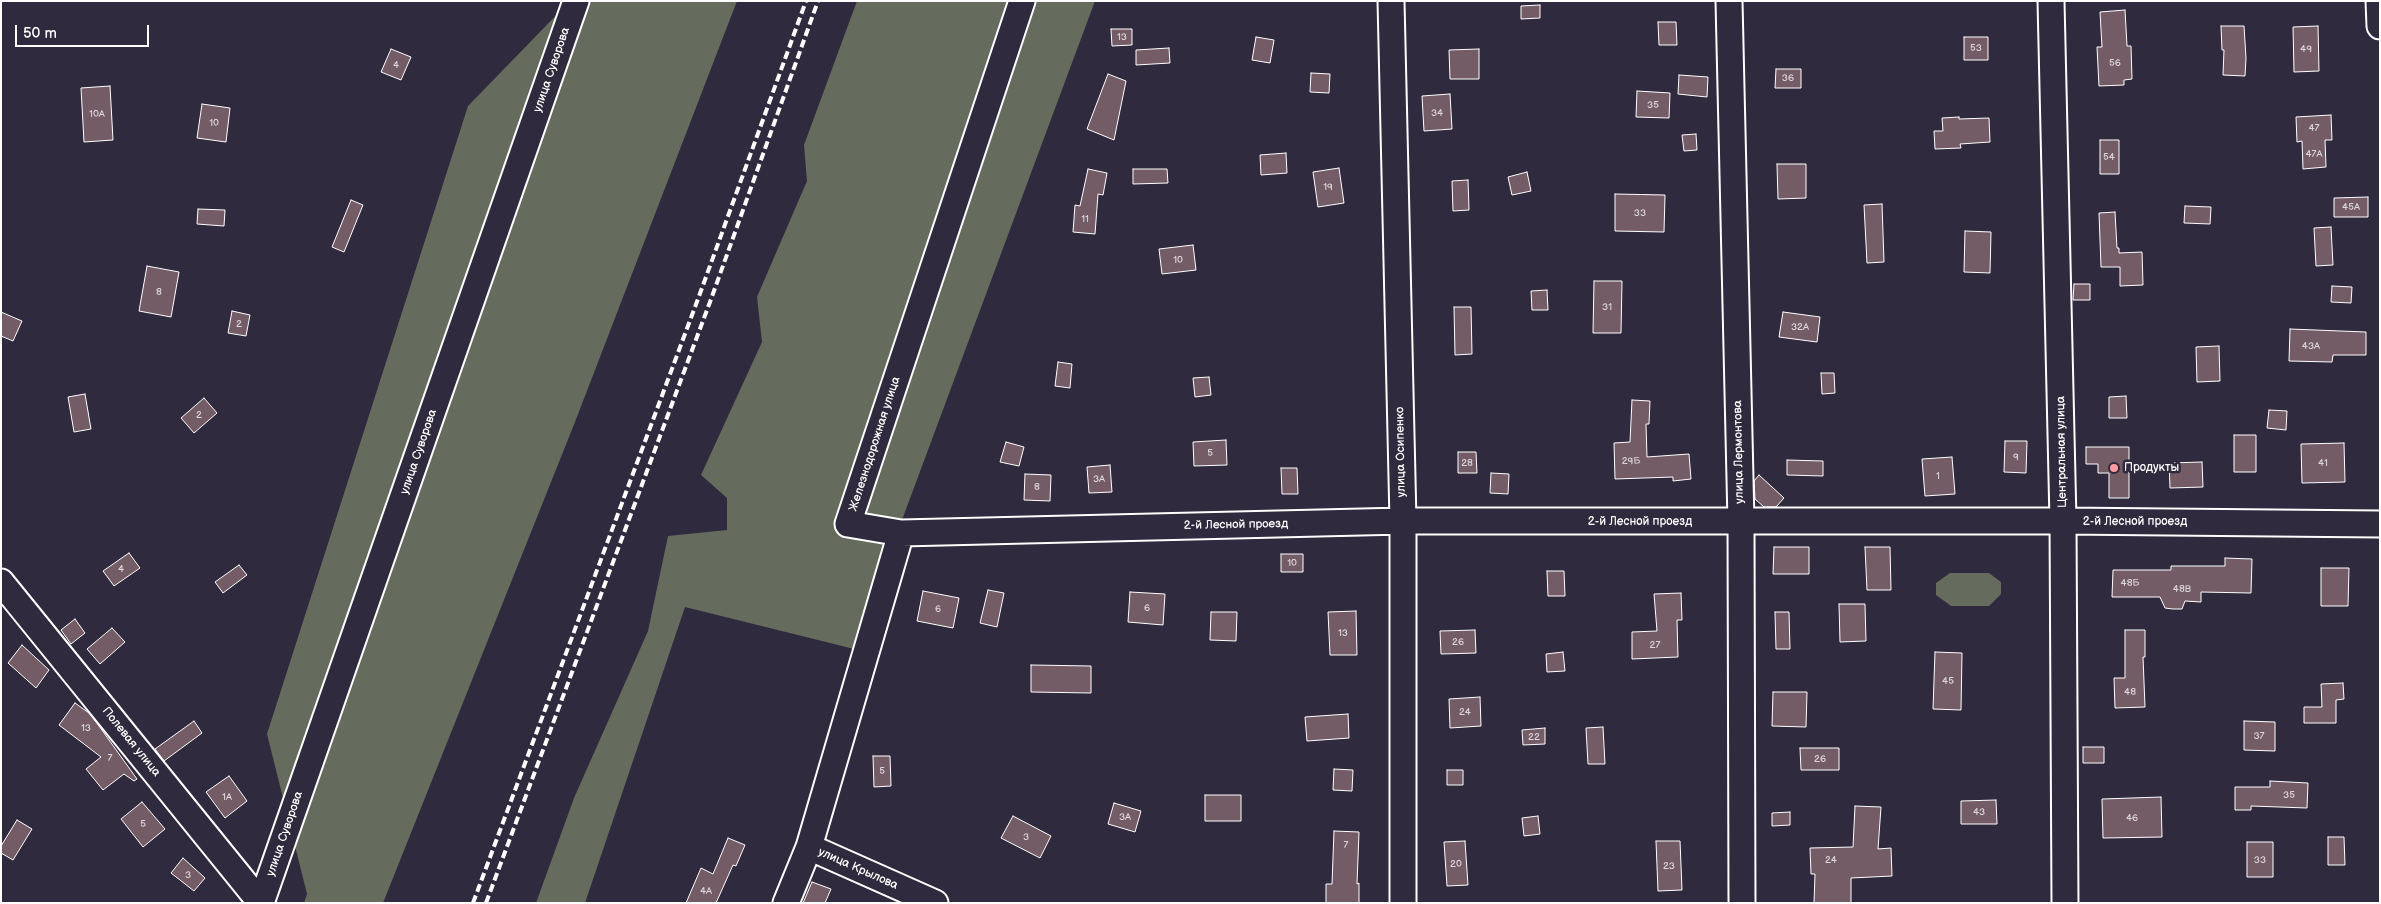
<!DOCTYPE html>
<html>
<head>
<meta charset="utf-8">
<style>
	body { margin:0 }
	#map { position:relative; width:2381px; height:904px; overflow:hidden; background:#2f2a3d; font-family:"Balsamiq Sans",sans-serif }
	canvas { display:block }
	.frame { position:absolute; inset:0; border:2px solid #fff; pointer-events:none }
	.scale { position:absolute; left:15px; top:25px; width:134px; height:22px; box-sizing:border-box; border:2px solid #fff; border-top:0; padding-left:6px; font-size:15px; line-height:18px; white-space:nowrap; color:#fff; -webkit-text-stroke:4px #2f2a3d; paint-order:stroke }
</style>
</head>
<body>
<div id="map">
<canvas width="2381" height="904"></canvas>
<div class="frame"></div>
<div class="scale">50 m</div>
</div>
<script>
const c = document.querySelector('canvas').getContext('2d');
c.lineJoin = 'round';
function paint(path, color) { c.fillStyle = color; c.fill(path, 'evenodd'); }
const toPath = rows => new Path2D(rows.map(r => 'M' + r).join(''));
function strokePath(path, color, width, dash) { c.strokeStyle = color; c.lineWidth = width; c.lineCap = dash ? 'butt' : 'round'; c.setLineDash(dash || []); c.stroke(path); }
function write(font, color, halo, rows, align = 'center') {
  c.font = font + ' "Balsamiq Sans",sans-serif'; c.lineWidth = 5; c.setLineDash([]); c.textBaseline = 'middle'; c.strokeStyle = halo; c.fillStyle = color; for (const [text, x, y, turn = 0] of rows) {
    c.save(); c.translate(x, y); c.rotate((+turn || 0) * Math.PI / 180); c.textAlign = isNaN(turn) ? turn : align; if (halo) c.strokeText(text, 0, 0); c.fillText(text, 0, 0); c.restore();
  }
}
const green = toPath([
	[570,1,737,1,575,422,383,903,304,903,307,894,267,734,468,106],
	[857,1,1095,1,854,649,685,607,585,903,536,903,574,798,648,631,668,536,727,530,727,498,701,475,762,342,757,297,807,181,804,145],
	[1950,573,1989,573,2001,582,2001,594,1989,606,1951,606,1936,595,1936,583]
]);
const building = toPath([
	[1540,5,1540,18,1521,19,1521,6,1540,5],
	[2125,10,2127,46,2131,46,2132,79,2124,80,2124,85,2099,86,2097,47,2102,47,2100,12,2125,10],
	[1658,22,1676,22,1677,45,1659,45,1658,22],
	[2221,26,2244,26,2246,58,2245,76,2223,75,2224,50,2222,50,2221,26],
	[2318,26,2319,71,2294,72,2293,27,2318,26],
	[1111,29,1132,29,1132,45,1112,46,1111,29],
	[1256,37,1274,40,1270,63,1252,60,1256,37],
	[1964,37,1988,37,1988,60,1964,60,1964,37],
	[1169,48,1170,63,1136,65,1136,50,1169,48],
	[391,49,411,57,401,80,381,72,391,49],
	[1479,49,1479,79,1450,79,1449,50,1479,49],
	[1776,69,1801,69,1801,88,1775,88,1776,69],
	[1311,73,1330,74,1329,93,1310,92,1311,73],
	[1108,74,1126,81,1114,140,1087,129,1108,74],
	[1679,75,1708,77,1707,97,1678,94,1679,75],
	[110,86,113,140,84,142,81,88,110,86],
	[1637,91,1670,93,1669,118,1636,117,1637,91],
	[1450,94,1452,129,1424,131,1422,96,1450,94],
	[202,104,230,108,226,142,197,138,202,104],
	[2331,115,2332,140,2325,140,2326,167,2303,169,2302,141,2297,142,2296,117,2331,115],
	[1959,117,1959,119,1989,118,1990,142,1960,144,1961,148,1935,149,1934,131,1943,131,1942,118,1959,117],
	[1696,134,1697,150,1684,151,1682,135,1696,134],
	[2100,140,2119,140,2119,174,2100,174,2100,140],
	[1286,153,1287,173,1261,175,1260,155,1286,153],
	[1777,164,1806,164,1806,198,1778,199,1777,164],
	[1339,168,1344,203,1318,207,1313,172,1339,168],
	[1088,169,1107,173,1103,195,1098,194,1095,234,1073,232,1075,205,1080,206,1088,169],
	[1133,169,1167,169,1168,183,1133,184,1133,169],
	[1527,172,1531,191,1512,195,1508,177,1527,172],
	[1468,180,1469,210,1453,211,1452,181,1468,180],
	[1615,194,1665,195,1664,232,1615,231,1615,194],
	[2368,197,2368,217,2334,217,2334,198,2368,197],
	[351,200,363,205,344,252,332,247,351,200],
	[1882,204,1884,262,1867,263,1864,205,1882,204],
	[2185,206,2211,207,2210,224,2184,223,2185,206],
	[198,209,225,210,224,226,197,224,198,209],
	[2115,212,2117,248,2119,248,2119,253,2142,252,2143,285,2120,286,2120,267,2101,267,2099,213,2115,212],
	[2331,227,2333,265,2316,266,2314,228,2331,227],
	[1965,231,1991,232,1990,273,1964,272,1965,231],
	[1193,245,1196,270,1162,274,1159,249,1193,245],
	[147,266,179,272,171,317,139,311,147,266],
	[1594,281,1622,281,1621,333,1593,333,1594,281],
	[2074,284,2090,284,2090,300,2073,300,2074,284],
	[2332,286,2352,287,2351,303,2331,302,2332,286],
	[1547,290,1548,310,1532,310,1531,291,1547,290],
	[1454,307,1471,307,1472,354,1455,355,1454,307],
	[232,311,250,315,246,336,228,333,232,311],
	[1,312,22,321,13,341,1,336,1,312],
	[1783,312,1820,317,1817,342,1779,337,1783,312],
	[2290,329,2366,332,2366,355,2333,355,2332,362,2289,361,2290,329],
	[2219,346,2220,381,2197,382,2196,347,2219,346],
	[1058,362,1072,364,1070,388,1055,386,1058,362],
	[1821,373,1834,373,1835,393,1822,394,1821,373],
	[1209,377,1211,395,1195,397,1193,378,1209,377],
	[85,394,91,429,74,432,68,397,85,394],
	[2126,396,2127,418,2109,418,2109,397,2126,396],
	[204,398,217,413,194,433,181,418,204,398],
	[1632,400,1650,401,1649,424,1646,424,1647,457,1689,454,1691,479,1673,481,1673,477,1615,479,1614,443,1630,442,1632,400],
	[2269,410,2287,411,2286,430,2267,428,2269,410],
	[2234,435,2256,435,2256,472,2234,472,2234,435],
	[1226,440,1227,465,1194,466,1193,442,1226,440],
	[2005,441,2027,441,2026,473,2004,472,2005,441],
	[1006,442,1024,447,1019,466,1000,462,1006,442],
	[2344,443,2345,482,2302,483,2301,444,2344,443],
	[2086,447,2129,447,2129,498,2109,498,2109,473,2098,473,2098,464,2086,464,2086,447],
	[1458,452,1476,452,1477,473,1458,473,1458,452],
	[1952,457,1955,494,1925,496,1922,459,1952,457],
	[1787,460,1823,461,1823,476,1787,475,1787,460],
	[2202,462,2203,487,2170,488,2169,463,2202,462],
	[1110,465,1112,492,1089,493,1087,467,1110,465],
	[1281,468,1297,468,1298,494,1282,494,1281,468],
	[1491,473,1509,474,1508,494,1490,493,1491,473],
	[1025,474,1051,475,1050,501,1024,500,1025,474],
	[1759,475,1784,498,1776,507,1764,507,1755,499,1754,481,1759,475],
	[1774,547,1809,547,1809,574,1773,574,1774,547],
	[1865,547,1890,547,1891,590,1867,590,1865,547],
	[129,553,140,568,114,586,103,571,129,553],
	[1281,554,1303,554,1303,572,1281,572,1281,554],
	[2225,558,2252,559,2251,593,2201,592,2201,602,2185,601,2182,609,2173,609,2165,608,2160,597,2112,597,2113,570,2171,570,2171,566,2225,566,2225,558],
	[239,565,247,575,223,593,215,582,239,565],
	[2321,568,2349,568,2348,606,2321,606,2321,568],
	[1547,571,1564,571,1565,596,1548,596,1547,571],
	[988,590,1004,593,997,627,980,623,988,590],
	[923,591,959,598,953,628,917,621,923,591],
	[1130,592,1165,594,1163,625,1128,622,1130,592],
	[1681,593,1682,620,1677,620,1678,657,1632,659,1632,632,1657,631,1654,594,1681,593],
	[1839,604,1865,604,1866,641,1840,642,1839,604],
	[1356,611,1357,655,1330,655,1328,612,1356,611],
	[1211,612,1237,612,1236,641,1210,640,1211,612],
	[1775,612,1789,612,1790,649,1776,649,1775,612],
	[75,619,85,633,71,644,61,630,75,619],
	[112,628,125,642,100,664,87,649,112,628],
	[1475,630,1476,653,1441,654,1440,631,1475,630],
	[2125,630,2145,630,2145,657,2143,657,2145,707,2115,708,2114,678,2125,678,2125,630],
	[22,645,49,670,36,688,8,663,22,645],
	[1563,652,1565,671,1547,672,1546,654,1563,652],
	[1935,652,1962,653,1961,710,1933,709,1935,652],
	[1031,665,1091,666,1091,693,1031,692,1031,665],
	[2343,683,2344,699,2336,700,2336,723,2304,723,2304,707,2322,707,2321,684,2343,683],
	[1773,692,1807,692,1806,727,1772,726,1773,692],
	[1480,697,1481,726,1450,728,1449,699,1480,697],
	[75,703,89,713,99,726,137,779,134,781,124,774,103,790,86,769,101,757,59,725,75,703],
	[1348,714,1349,738,1307,741,1305,717,1348,714],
	[194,721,202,733,164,761,155,749,194,721],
	[2244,721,2275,722,2275,751,2244,750,2244,721],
	[1603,727,1605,764,1588,764,1586,728,1603,727],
	[1545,728,1545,744,1523,745,1522,730,1545,728],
	[2083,747,2104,747,2104,763,2083,763,2083,747],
	[1800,748,1839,748,1839,770,1801,770,1800,748],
	[873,756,890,756,891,786,874,787,873,756],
	[1334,769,1353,770,1352,791,1333,790,1334,769],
	[1447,770,1463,770,1463,785,1447,785,1447,770],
	[229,776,247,801,225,818,206,792,229,776],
	[2270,781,2308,783,2307,808,2251,806,2251,810,2235,810,2235,787,2270,787,2270,781],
	[1205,795,1241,795,1241,821,1205,821,1205,795],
	[2161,797,2162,837,2103,838,2102,799,2161,797],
	[1996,800,1997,824,1961,824,1961,801,1996,800],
	[142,802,165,829,143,847,121,819,142,802],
	[1114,803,1141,811,1135,832,1108,824,1114,803],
	[1855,806,1881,807,1878,849,1891,848,1892,876,1851,878,1851,903,1814,903,1815,874,1811,874,1810,848,1853,847,1855,806],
	[1790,812,1790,825,1772,826,1772,813,1790,812],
	[1013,816,1051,836,1040,858,1001,838,1013,816],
	[1538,816,1540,834,1524,836,1522,818,1538,816],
	[17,820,32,829,13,860,1,853,1,846,17,820],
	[1334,831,1359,832,1357,884,1359,883,1359,903,1326,903,1326,884,1332,884,1334,831],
	[2328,837,2344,837,2345,865,2328,865,2328,837],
	[728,838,745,845,736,866,733,865,716,903,686,903,701,868,713,874,728,838],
	[1465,841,1468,885,1447,886,1444,842,1465,841],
	[1656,841,1680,841,1682,890,1658,891,1656,841],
	[2247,842,2273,842,2273,877,2247,877,2247,842],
	[183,858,205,878,194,891,171,873,183,858],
	[812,882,831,889,825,903,803,903,812,882]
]);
const minor = toPath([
	[1391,1,1403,521,1403,903],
	[1729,1,1741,522,1742,903],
	[2051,1,2063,521,2065,903],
	[2379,1,2380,26],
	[901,533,1403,521,2063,521,2380,524],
	[1,582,261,903],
	[809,847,935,903],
	[261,903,576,1],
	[786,903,809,847,901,533,848,524,1022,1]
]);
const rail = toPath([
	[473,903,698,299,806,1],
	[486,903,710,302,818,1]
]);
const markers = [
	[2114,468,5,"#ff9aa2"]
];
const numberNames = [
	["13",1122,37],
	["53",1976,48],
	["49",2306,49],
	["56",2115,63],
	["4",396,65],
	["36",1788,78],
	["35",1653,105],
	["34",1437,113],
	["10А",97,114],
	["10",214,123],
	["47",2314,128],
	["47А",2314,154],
	["54",2109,157],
	["19",1328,187],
	["45А",2351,207],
	["33",1640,213],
	["11",1085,219],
	["10",1178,260],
	["8",159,292],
	["31",1607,307],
	["2",239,324],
	["32А",1800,327],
	["43А",2311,346],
	["2",199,415],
	["5",1210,453],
	["9",2016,457],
	["29Б",1631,461],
	["28",1467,463],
	["41",2323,463],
	["1",1938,476],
	["3А",1099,479],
	["8",1037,487],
	["10",1292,563],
	["4",121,569],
	["48Б",2130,583],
	["48В",2182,589],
	["6",1147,608],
	["6",938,609],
	["13",1343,633],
	["26",1458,642],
	["27",1655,645],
	["45",1948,681],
	["48",2130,692],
	["24",1465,712],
	["13",86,728],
	["37",2259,736],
	["22",1534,737],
	["7",110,758],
	["26",1820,759],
	["5",882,771],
	["35",2289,795],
	["1А",227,797],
	["43",1979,812],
	["3А",1125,817],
	["46",2132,818],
	["5",143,824],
	["3",1026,837],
	["7",1346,845],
	["24",1831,860],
	["33",2260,860],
	["20",1456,864],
	["23",1669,866],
	["3",188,875],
	["4А",706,891]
];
const streetNames = [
	["улица Суворова",552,70,-71],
	["Железнодорожная улица",875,444,-72],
	["улица Суворова",419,452,-71],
	["улица Осипенко",1401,452,-91],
	["улица Лермонтова",1739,452,-91],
	["Центральная улица",2062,452,-91],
	["2-й Лесной проезд",1640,522],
	["2-й Лесной проезд",2135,522],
	["2-й Лесной проезд",1236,525,-1],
	["Полевая улица",131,742,51],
	["улица Суворова",285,834,-71],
	["улица Крылова",858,869,24]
];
const poiNames = [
	["Продукты",2124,468]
];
paint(green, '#656b5d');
paint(building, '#745c67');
strokePath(building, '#fff', 1);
strokePath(minor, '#fff', 29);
strokePath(minor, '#2f2a3d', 25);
strokePath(rail, '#fff', 4, [8, 4]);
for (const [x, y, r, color] of markers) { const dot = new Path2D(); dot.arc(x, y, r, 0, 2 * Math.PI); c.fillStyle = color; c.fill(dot); strokePath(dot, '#2f2a3d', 2); }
write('10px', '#dcd6d9', null, numberNames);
write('12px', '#fff', '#2f2a3d', streetNames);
write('12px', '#fff', '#2f2a3d', poiNames, 'left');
</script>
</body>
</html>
